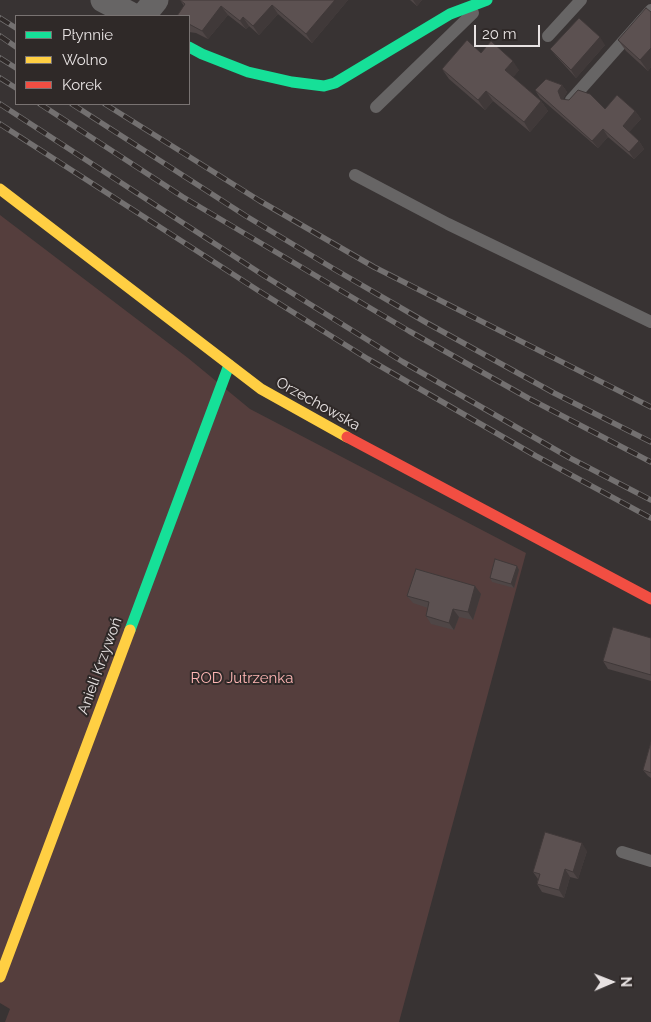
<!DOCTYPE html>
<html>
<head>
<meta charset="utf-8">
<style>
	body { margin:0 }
	#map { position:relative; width:651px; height:1022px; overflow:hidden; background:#383333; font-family:Raleway,sans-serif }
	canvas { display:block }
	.legend { position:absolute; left:15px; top:15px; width:175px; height:90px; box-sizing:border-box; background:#2f2928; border:1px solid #797372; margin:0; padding:6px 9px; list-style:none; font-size:15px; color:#e7e2e2 }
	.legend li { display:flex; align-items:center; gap:10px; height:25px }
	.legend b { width:25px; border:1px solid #797372 }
	.north { position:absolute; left:586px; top:957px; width:50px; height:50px; -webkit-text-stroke:4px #2f2928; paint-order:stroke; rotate:89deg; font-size:14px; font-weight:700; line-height:20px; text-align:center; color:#e7e2e2 }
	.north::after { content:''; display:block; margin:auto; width:18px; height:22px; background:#e7e2e2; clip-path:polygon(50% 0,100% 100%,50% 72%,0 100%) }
	.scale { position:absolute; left:474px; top:25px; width:66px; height:22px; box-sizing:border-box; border:2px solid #e7e2e2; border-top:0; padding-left:6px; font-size:15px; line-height:18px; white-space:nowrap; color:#e7e2e2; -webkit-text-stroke:4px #2f2928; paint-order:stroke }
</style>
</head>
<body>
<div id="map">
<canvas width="651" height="1022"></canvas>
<ul class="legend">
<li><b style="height:6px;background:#16e098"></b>Płynnie</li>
<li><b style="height:6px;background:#ffcf43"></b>Wolno</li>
<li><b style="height:6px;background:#f24e42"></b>Korek</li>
</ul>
<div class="north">N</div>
<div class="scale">20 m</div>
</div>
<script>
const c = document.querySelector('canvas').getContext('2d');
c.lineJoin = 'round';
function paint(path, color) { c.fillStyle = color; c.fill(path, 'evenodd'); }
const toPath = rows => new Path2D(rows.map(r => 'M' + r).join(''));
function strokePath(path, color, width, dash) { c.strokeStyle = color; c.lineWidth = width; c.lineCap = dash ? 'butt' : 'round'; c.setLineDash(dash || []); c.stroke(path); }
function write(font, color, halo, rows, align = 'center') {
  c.font = font + ' Raleway,sans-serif'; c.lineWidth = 4; c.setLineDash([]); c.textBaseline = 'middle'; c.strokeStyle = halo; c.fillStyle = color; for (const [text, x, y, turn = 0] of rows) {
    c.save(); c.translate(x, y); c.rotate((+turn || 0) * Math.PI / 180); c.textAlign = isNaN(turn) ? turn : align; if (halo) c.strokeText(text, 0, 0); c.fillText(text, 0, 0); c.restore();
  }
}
const green = toPath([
	[0,215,188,358,250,409,526,553,399,1022,5,1022,10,1009,0,1003]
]);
const lane = toPath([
	[548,36,581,0],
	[571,100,651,10],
	[376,107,473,13],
	[355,175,448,224,651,322],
	[622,852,651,861]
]);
const street = toPath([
	[103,0,134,16],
	[143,16,156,0]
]);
const fast = toPath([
	[189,47,202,54,248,72,292,82,324,86,335,83,450,14,487,0],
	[130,630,229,365]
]);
const slow = toPath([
	[0,189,261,389,347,437],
	[0,977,130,630]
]);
const jam = toPath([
	[347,437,651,599]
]);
const rail = toPath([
	[0,18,16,28],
	[0,36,16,47],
	[0,58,16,68],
	[0,78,16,88],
	[0,104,263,275,403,362,570,458,651,500],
	[40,104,183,197,409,331,528,398,651,462],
	[72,104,246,216,334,269,427,323,554,393,651,442],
	[105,104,260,201,374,267,651,407],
	[0,124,259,291,368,359,536,456,651,518]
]);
const wall = toPath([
	[180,0,348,0,312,43,278,14,259,35,249,26,246,29,228,15,208,39,196,33,189,32,189,16,184,6],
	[410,0,422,0,417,6],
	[651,12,651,67,648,71,626,51,618,40],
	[605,45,576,78,556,56,550,49],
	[481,53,519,70,513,77,541,101,548,111,530,132,493,101,485,110,449,79,442,69],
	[562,85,567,92,563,99,605,109,635,111,641,119,629,132,639,141,644,149,634,159,608,137,598,148,540,98,535,90],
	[517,566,519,570,514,588,492,582,490,578],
	[481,594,473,620,459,617,454,630,431,624,426,616,428,608,413,603,407,596],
	[651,638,651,681,608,669,603,661],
	[651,742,651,778,648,776,643,770],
	[587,851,578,879,570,877,564,898,542,892,537,884,538,879,533,872]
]);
const shadedWall = toPath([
	[335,0,348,0,312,43,306,34],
	[413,0,422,0,417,6],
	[272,5,278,14,259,35,253,26],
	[221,6,228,15,208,39,202,31],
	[243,17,249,26,246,29,240,21],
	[600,37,605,45,576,78,571,70],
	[651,48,651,67,648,71,640,60],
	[513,61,519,70,512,79,505,70],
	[562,85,567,92,563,99,561,99,558,91],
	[486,91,493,101,485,110,478,100],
	[541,101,548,111,530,132,524,122],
	[635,111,641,119,628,133,623,126],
	[603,129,608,137,598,148,592,141],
	[639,141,644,149,634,159,629,152],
	[517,566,519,570,514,588,511,584],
	[475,586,481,594,473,620,468,612],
	[453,609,459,617,454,630,449,623],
	[582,843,587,851,578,879,573,872],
	[565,869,570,877,564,898,559,890]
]);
const building = toPath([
	[180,0,335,0,306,34,272,5,253,26,243,17,240,21,221,6,202,31,189,24,189,16,177,16,185,4,180,0],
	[646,8,651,12,651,48,640,60,618,40,646,8],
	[579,18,600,37,571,70,550,49,579,18],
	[467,40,481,53,491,41,513,61,505,70,541,101,524,122,486,91,478,100,442,69,467,40],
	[546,79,562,85,558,91,561,99,569,100,578,90,590,94,605,109,617,95,635,111,623,126,639,141,629,152,603,129,592,141,535,90,546,79],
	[495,559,517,566,511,584,490,578,495,559],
	[416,569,475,586,468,612,453,609,449,623,426,616,429,602,407,596,416,569],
	[613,627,651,638,651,675,603,661,613,627],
	[651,742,651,773,643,770,651,742],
	[545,832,582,843,573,872,565,869,559,890,537,884,540,874,533,872,545,832]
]);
const streetNames = [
	["Orzechowska",318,404,29],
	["Anieli Krzywoń",100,666,-70]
];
const parkNames = [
	["ROD Jutrzenka",242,678]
];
paint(green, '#553e3d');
strokePath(lane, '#676565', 12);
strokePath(street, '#676565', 25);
strokePath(fast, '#16e098', 11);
strokePath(slow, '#ffcf43', 11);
strokePath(jam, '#f24e42', 11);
strokePath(rail, '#737070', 5.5);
strokePath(rail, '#2f2928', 4, [11]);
paint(wall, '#4f4646');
paint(shadedWall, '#403939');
paint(building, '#5c5151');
strokePath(building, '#403939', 1);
write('15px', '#e7e2e2', '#2f2928', streetNames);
write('15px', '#feb6b4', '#2f2928', parkNames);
</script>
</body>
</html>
